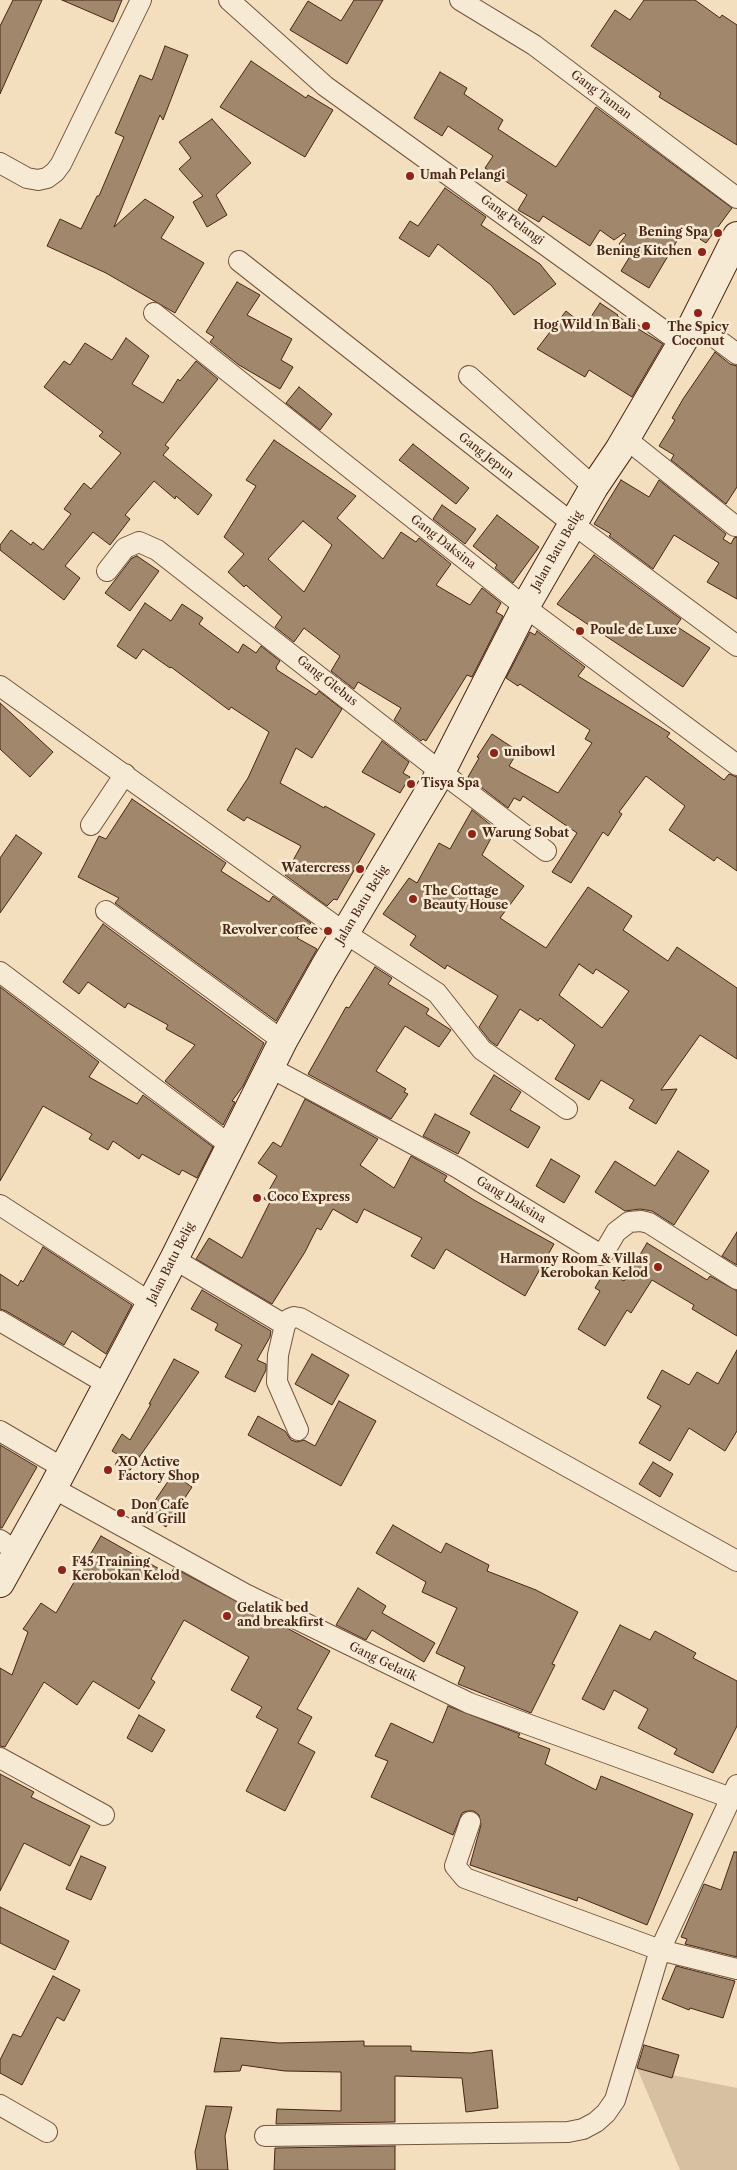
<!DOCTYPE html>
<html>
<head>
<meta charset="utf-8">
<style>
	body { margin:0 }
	canvas { display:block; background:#f3dfbe }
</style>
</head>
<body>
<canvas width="737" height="2170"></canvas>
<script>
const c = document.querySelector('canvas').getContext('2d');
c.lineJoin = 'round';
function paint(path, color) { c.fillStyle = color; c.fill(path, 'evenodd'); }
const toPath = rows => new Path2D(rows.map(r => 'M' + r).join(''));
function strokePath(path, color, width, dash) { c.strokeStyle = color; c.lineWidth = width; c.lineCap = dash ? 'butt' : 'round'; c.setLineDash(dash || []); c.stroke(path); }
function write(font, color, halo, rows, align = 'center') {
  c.font = font + ' "Libre Caslon Text",serif'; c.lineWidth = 5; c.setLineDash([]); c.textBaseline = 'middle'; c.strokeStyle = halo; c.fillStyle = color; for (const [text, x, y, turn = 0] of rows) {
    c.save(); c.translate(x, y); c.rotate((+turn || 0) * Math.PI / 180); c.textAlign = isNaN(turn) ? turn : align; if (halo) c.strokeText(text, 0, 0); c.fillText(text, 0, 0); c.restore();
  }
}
const green = toPath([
	[637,2068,737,2088,737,2170,680,2170]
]);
const building = toPath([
	[13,0,42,0,0,94,0,26,13,0],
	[62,0,122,0,113,22,62,0],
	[354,0,383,0,347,64,290,30,308,1,341,21,354,0],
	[644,0,695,0,720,18,722,15,737,25,737,145,659,97,661,93,591,46,615,10,630,20,644,0],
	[165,46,188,55,163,120,160,115,114,227,145,199,174,217,161,238,204,263,175,313,106,273,47,246,60,219,81,229,97,196,99,196,124,137,115,133,140,75,152,80,165,46],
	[251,61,306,98,308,95,333,110,305,157,220,107,251,61],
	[440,72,467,88,464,94,503,120,498,129,556,167,596,107,732,208,706,243,684,229,649,288,621,271,632,253,619,244,626,235,624,233,614,240,600,230,590,246,543,216,539,222,518,210,527,195,485,168,493,156,448,126,442,136,414,118,440,72],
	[212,119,251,163,216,195,227,215,207,227,193,202,203,196,179,169,191,158,179,142,212,119],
	[445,188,486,217,481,225,540,264,556,284,514,315,491,285,438,244,429,257,399,238,410,221,418,226,445,188],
	[237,282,260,295,247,315,292,339,281,360,293,367,280,389,239,365,210,342,214,337,206,332,237,282],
	[600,303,618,315,617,316,663,344,632,397,589,370,585,377,537,349,566,311,585,326,600,303],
	[126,338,149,356,132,384,163,403,178,379,180,381,196,361,218,379,165,445,169,448,163,455,212,495,198,515,176,496,175,499,154,481,125,515,130,519,110,545,93,532,65,566,80,578,64,600,0,550,0,545,11,530,31,545,33,542,43,550,71,514,64,509,84,483,91,489,121,453,99,436,103,432,44,387,64,361,70,365,85,343,112,360,126,338],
	[715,352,730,364,737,366,737,487,726,504,671,460,674,455,659,446,675,420,672,418,683,399,715,352],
	[299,387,332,414,320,430,286,403,299,387],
	[274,440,356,496,337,518,383,559,401,532,416,542,419,538,451,564,436,585,470,605,482,588,501,603,496,612,503,616,472,677,467,675,426,741,423,739,421,741,394,720,401,708,358,682,354,689,331,671,340,656,304,628,294,642,275,627,282,617,246,585,244,587,228,572,244,554,224,537,256,486,246,480,274,440],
	[303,521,332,545,304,592,268,559,303,521],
	[413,444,469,488,456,504,399,460,413,444],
	[621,480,649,497,659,480,726,534,723,539,731,544,734,538,737,537,737,599,707,582,719,563,674,535,653,569,609,536,611,534,594,524,621,480],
	[442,505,476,529,465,544,433,519,442,505],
	[497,515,539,547,513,583,495,568,497,565,473,546,497,515],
	[594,555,681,619,676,626,710,648,683,687,557,604,594,555],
	[137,556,159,571,130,611,105,593,132,558,137,556],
	[145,603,171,621,182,604,203,618,199,624,238,653,243,644,256,653,261,646,280,661,276,667,277,670,316,695,319,691,342,709,312,758,296,748,280,783,324,808,325,806,375,834,337,900,334,899,327,906,285,875,301,846,247,817,244,821,227,810,248,778,269,732,231,707,229,710,171,667,170,668,143,649,136,659,117,646,145,603],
	[537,631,585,667,578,676,670,733,667,737,724,780,729,774,737,777,737,871,717,857,714,861,669,830,685,806,646,776,619,812,622,814,608,836,603,832,571,883,552,872,577,833,523,796,520,801,514,798,508,808,468,777,479,758,477,757,492,734,518,751,509,766,558,793,592,743,585,739,590,730,520,684,518,686,506,678,530,632,535,635,537,631],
	[0,703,53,752,30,777,0,749,0,703],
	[382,741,409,762,403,773,410,777,400,793,362,772,382,741],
	[132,799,226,863,221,871,269,902,273,896,311,923,297,938,317,949,276,1021,115,903,119,898,78,877,99,836,106,839,132,799],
	[472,810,496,829,482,855,524,886,500,918,546,948,588,887,632,916,623,930,668,961,677,947,737,988,737,1059,700,1035,661,1090,677,1089,656,1124,629,1108,634,1100,601,1080,589,1100,555,1079,575,1045,540,1018,538,1021,520,1009,497,1046,490,1041,479,1027,498,996,447,965,445,969,410,945,416,936,383,914,409,878,417,883,439,843,450,849,472,810],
	[579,964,593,974,596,969,629,991,602,1028,559,995,579,964],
	[16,835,42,853,0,913,0,858,16,835],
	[103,924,264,1043,243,1086,232,1101,235,1102,223,1125,165,1081,195,1045,166,1029,168,1025,128,1003,125,1008,88,982,79,994,63,982,103,924],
	[375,967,392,978,388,984,429,1009,426,1014,451,1030,439,1047,405,1026,376,1071,406,1089,404,1092,408,1094,391,1119,308,1074,346,1007,349,1008,375,967],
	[0,987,99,1062,89,1077,137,1104,143,1095,213,1147,197,1178,182,1170,179,1175,142,1154,139,1159,113,1141,108,1150,89,1139,92,1134,43,1106,0,1181,0,987],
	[494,1075,521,1092,510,1110,540,1127,528,1148,470,1114,494,1075],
	[305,1099,378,1139,360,1165,394,1188,411,1156,447,1176,444,1181,474,1200,554,1244,525,1296,446,1249,434,1269,411,1256,422,1238,364,1209,357,1223,333,1209,321,1230,317,1228,305,1252,272,1304,196,1259,209,1238,242,1258,270,1202,264,1199,277,1176,258,1163,273,1142,281,1147,305,1099],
	[435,1114,470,1132,458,1154,423,1136,435,1114],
	[678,1151,709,1171,674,1225,652,1211,640,1209,625,1211,595,1192,615,1161,655,1186,678,1151],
	[551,1159,580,1176,564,1203,536,1186,551,1159],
	[737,1232,737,1265,722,1256,737,1232],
	[647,1243,707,1280,710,1276,737,1291,737,1336,692,1309,694,1305,652,1280,631,1313,627,1310,605,1346,578,1329,600,1291,595,1288,605,1271,624,1281,647,1243],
	[43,1247,132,1305,106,1354,72,1331,64,1345,6,1311,0,1309,0,1274,18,1286,21,1280,23,1282,43,1247],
	[202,1290,271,1331,270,1337,257,1360,266,1364,266,1370,255,1392,225,1377,242,1345,215,1330,218,1324,191,1309,202,1290],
	[737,1350,737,1431,725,1451,689,1428,670,1461,639,1443,661,1406,647,1398,662,1370,689,1385,697,1372,718,1384,737,1350],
	[312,1354,349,1375,332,1405,295,1384,312,1354],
	[174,1359,199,1372,128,1473,115,1465,120,1456,112,1451,122,1434,130,1440,151,1404,149,1404,174,1359],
	[339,1401,376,1421,341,1486,248,1435,258,1416,285,1431,291,1440,297,1442,304,1440,315,1446,339,1401],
	[0,1445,37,1467,2,1528,0,1528,0,1445],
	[653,1462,673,1474,660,1497,639,1484,653,1462],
	[173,1474,192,1487,166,1527,146,1514,173,1474],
	[393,1525,441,1553,446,1543,489,1565,487,1571,536,1590,578,1612,552,1664,555,1665,531,1713,458,1684,465,1667,436,1653,457,1608,422,1592,426,1582,376,1553,393,1525],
	[101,1536,170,1575,174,1568,330,1651,297,1709,312,1717,298,1743,315,1752,285,1811,246,1791,278,1729,256,1717,262,1707,231,1690,249,1657,184,1620,151,1679,155,1682,139,1709,93,1681,77,1705,44,1682,5,1747,0,1746,0,1668,12,1675,28,1632,23,1629,41,1603,56,1613,101,1536],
	[358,1588,386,1606,382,1613,435,1643,424,1662,372,1630,366,1640,336,1625,358,1588],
	[620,1625,650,1640,655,1631,696,1653,693,1658,737,1681,737,1726,713,1773,674,1754,677,1749,638,1728,648,1709,614,1690,604,1710,582,1699,620,1625],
	[448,1706,520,1734,518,1737,550,1749,545,1764,596,1790,601,1776,693,1814,647,1925,578,1897,577,1901,470,1865,481,1825,479,1815,474,1811,467,1811,462,1813,453,1835,371,1797,388,1761,375,1756,391,1723,433,1743,448,1706],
	[139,1715,165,1730,152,1752,127,1738,139,1715],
	[0,1774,34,1792,31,1797,90,1826,70,1866,24,1843,0,1891,0,1774],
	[734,1852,737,1852,737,1957,685,1944,687,1939,681,1937,704,1884,721,1890,734,1852],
	[81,1856,106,1867,91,1900,66,1889,81,1856],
	[0,1907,69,1941,55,1970,0,1943,0,1907],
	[676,1966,735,1981,723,2018,690,2008,689,2010,662,1999,676,1966],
	[53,1976,80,1990,64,2021,57,2017,22,2085,0,2073,0,2060,13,2034,21,2037,53,1976],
	[221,2038,279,2043,364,2041,364,2046,411,2046,411,2051,471,2053,492,2050,498,2108,466,2112,462,2078,395,2076,395,2122,276,2124,277,2109,341,2111,341,2072,285,2071,242,2065,240,2071,214,2072,221,2038],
	[644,2045,679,2055,672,2078,637,2068,644,2045],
	[206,2106,232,2107,225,2136,228,2170,197,2170,195,2152,206,2106],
	[395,2146,395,2170,274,2170,275,2148,395,2146]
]);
const street = toPath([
	[229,0,325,86,681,343],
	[460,0,534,45,737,198],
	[0,163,27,178,38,180,47,178,55,172,61,164,141,0],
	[239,261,573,524,737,646],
	[154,313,525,607,737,765],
	[694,322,737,354],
	[469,376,594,487],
	[625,438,735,526],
	[107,571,125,548,139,542,157,550,441,772,546,851],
	[0,686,345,933,437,993,482,1050,567,1109],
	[91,825,125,774],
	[106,911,283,1041],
	[0,972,231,1146],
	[271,1068,458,1168,601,1255,603,1254,616,1232,629,1222,641,1221,649,1223,737,1279],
	[0,1205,151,1303],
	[174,1259,285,1325,289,1319,294,1317,300,1318,737,1561],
	[0,1321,107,1384],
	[285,1325,278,1355,277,1382,298,1430],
	[0,1431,63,1468],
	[53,1488,245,1594,469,1703,731,1798],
	[0,1540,18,1553],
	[0,1758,104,1815],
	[470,1822,455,1866,465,1878,660,1950,737,1969],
	[0,2105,47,2132],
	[265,2136,568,2132,583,2129,596,2122,606,2113,615,2100,660,1950,737,1785]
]);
const secondary = toPath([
	[0,1583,53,1488,174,1259,283,1041,324,968,441,772,525,607,594,487,619,450,694,322,737,236]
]);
const markers = [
	[410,176,5,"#8f2418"],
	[718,233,5,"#8f2418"],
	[702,252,5,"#8f2418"],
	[698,313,5,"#8f2418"],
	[646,326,5,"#8f2418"],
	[580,631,5,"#8f2418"],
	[494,753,5,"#8f2418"],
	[411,784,5,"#8f2418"],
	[472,834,5,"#8f2418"],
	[360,869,5,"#8f2418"],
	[413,899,5,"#8f2418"],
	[328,931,5,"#8f2418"],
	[257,1198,5,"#8f2418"],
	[658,1267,5,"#8f2418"],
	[108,1470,5,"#8f2418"],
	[121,1513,5,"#8f2418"],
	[62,1570,5,"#8f2418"],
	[227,1616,5,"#8f2418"]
];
const streetNames = [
	["Gang Taman",601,95,37],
	["Gang Pelangi",512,220,36],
	["Gang Jepun",486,456,38],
	["Gang Daksina",443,542,38],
	["Jalan Batu Belig",557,551,-60],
	["Gang Glebus",327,681,38],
	["Jalan Batu Belig",362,905,-59],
	["Gang Daksina",511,1200,31],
	["Jalan Batu Belig",171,1263,-63],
	["Gang Gelatik",383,1662,26]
];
const poiNames = [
	["Umah Pelangi",420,176],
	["Bening Spa",708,233,"right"],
	["Bening Kitchen",692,252,"right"],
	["Hog Wild In Bali",636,326,"right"],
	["The Spicy",698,328,"center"],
	["Coconut",698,342,"center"],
	["Poule de Luxe",590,631],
	["unibowl",504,753],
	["Tisya Spa",421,784],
	["Warung Sobat",482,834],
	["Watercress",350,869,"right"],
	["The Cottage",423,892],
	["Beauty House",423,906],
	["Revolver coffee",318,931,"right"],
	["Coco Express",267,1198],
	["Harmony Room & Villas",648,1260,"right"],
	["Kerobokan Kelod",648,1274,"right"],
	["XO Active",118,1463],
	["Factory Shop",118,1477],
	["Don Cafe",131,1506],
	["and Grill",131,1520],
	["F45 Training",72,1563],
	["Kerobokan Kelod",72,1577],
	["Gelatik bed",237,1609],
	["and breakfirst",237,1623]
];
paint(green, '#d6c0a1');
paint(building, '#a1876c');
strokePath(building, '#492714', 1);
strokePath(street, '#74553e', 22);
strokePath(secondary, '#492714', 30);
strokePath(street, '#f7ead5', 20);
strokePath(secondary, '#f7ead5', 28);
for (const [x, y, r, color] of markers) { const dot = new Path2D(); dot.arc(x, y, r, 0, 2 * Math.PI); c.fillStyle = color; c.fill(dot); strokePath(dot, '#f7ead5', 2); }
write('12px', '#492714', '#f7ead5', streetNames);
write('bold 12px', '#492714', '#f7ead5', poiNames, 'left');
</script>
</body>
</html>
